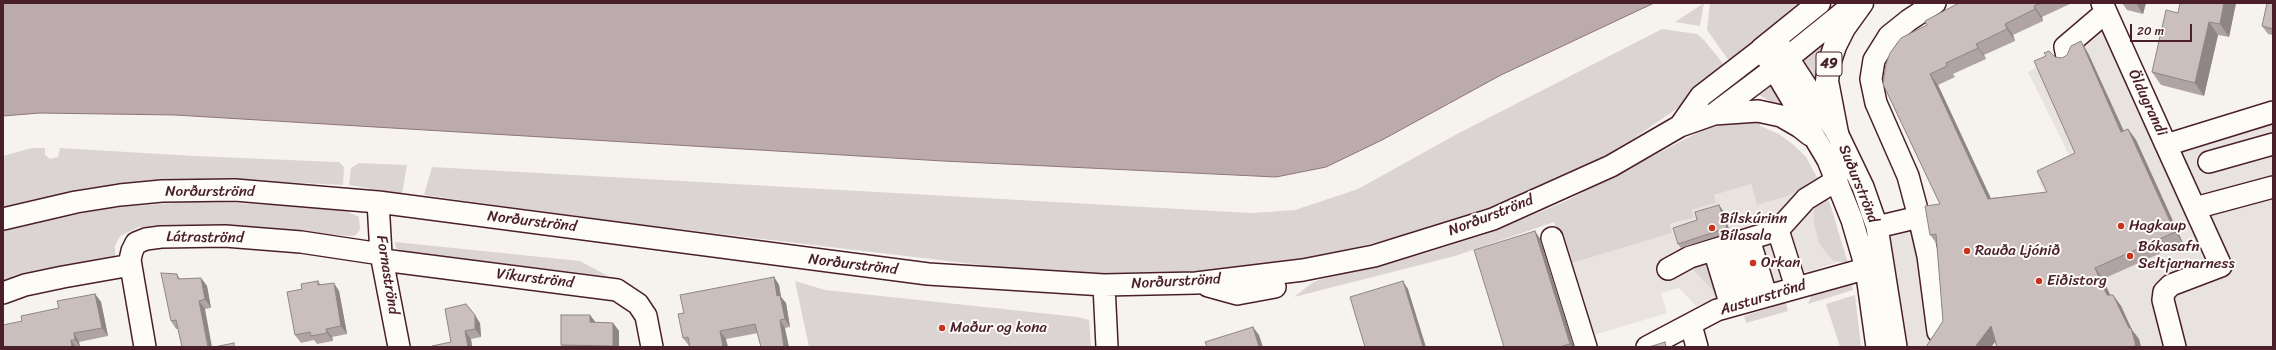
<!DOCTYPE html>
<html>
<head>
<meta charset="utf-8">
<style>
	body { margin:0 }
	#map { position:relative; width:2276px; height:350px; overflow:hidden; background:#f6f3ef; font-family:Sriracha,sans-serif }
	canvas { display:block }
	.frame { position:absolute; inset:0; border:4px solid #4a1f2b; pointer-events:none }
	.scale { position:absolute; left:2130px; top:24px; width:62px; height:18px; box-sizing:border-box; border:2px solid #4a1f2b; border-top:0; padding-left:5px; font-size:12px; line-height:14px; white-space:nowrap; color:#4a1f2b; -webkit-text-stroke:3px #fdfcf7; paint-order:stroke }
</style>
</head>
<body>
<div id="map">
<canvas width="2276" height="350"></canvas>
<div class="frame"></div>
<div class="scale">20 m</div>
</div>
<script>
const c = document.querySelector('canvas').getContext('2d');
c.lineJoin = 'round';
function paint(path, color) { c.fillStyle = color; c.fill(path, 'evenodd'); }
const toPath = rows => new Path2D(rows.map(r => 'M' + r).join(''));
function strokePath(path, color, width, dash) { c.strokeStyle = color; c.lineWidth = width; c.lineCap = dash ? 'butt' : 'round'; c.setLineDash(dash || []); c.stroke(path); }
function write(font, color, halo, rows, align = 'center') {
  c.font = font + ' Sriracha,sans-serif'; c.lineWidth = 4; c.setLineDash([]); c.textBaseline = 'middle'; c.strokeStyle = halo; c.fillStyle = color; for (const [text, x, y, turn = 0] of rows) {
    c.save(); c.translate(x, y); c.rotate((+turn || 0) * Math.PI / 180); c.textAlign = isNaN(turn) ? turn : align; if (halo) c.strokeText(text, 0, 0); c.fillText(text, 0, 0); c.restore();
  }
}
const built = toPath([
	[2113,21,2174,149,2273,121,2273,347,1906,347,1888,216,2045,195,2037,174,2070,157,2028,72],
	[1812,182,1821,200,1815,204,1814,210,1814,223,1833,261,1839,262,1696,306,1679,288,1661,293,1667,313,1591,336,1569,264,1672,233,1670,225,1694,218,1692,210,1715,203,1713,195,1751,184,1757,205,1788,196]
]);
const green = toPath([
	[1704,3,1700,26,1675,22],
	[1710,3,1800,3,1729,61,1707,30],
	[1662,29,1697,34,1704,40,1726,67,1678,108,1628,142,1581,170,1519,198,1470,217,1424,230,1330,254,1227,270,1126,275,1032,271,620,222,424,195,432,167,1251,213,1295,210,1358,189,1457,134],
	[1822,42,1826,44,1821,96,1801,58],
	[1766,84,1772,86,1788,108,1775,104,1759,95,1756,91],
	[1762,118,1760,126,1779,134,1795,146,1806,157,1818,179,1788,196,1757,205,1751,184,1714,195,1716,203,1692,210,1694,218,1670,224,1672,233,1569,264,1554,222,1455,256,1294,297,1312,283,1319,280,1429,252,1489,233,1566,201,1724,119],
	[32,148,45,148,45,155,50,159,58,157,60,148,194,156,336,162,339,162,344,167,343,185,223,179,151,181,88,188,3,207,3,156],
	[359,163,407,165,402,194,349,185,351,168],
	[1827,198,1830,204,1848,263,1833,261,1819,243,1814,223,1814,210,1815,204],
	[200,201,324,208,348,212,359,217,360,229,356,235,351,236,216,226,139,227,120,236,115,246,115,258,3,283,3,230,107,208],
	[395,242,580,261,608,276,404,252,396,248],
	[1711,260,1719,297,1692,268,1694,265],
	[795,281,825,290,1078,317,1089,320,1091,347,809,347],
	[1852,284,1853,290,1808,304,1811,296],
	[1855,295,1861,347,1840,347,1826,304],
	[1786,303,1788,311,1746,323,1744,316]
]);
const water = toPath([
	[3,3,1654,3,1501,75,1382,140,1326,167,1276,177,943,161,175,115,40,113,3,116,3,3]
]);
const minor = toPath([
	[1935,3,1909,20,1889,36,1874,60,1871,79,1876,103,1908,176,1919,217,1928,256,1938,332],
	[2102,3,2166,145,2273,112],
	[1778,43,1837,133,1863,187,1877,227,1896,347],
	[2067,57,2065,47,2106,12],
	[1714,114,1758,111,1781,116,1800,127,1810,135],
	[1680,126,1701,96,1762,49,1828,160,1852,220,1866,268,1877,347],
	[2166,145,2221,266,2171,285,2164,292,2163,300,2175,347],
	[2209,162,2273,144],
	[378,202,381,254,399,347],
	[2195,208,2273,187],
	[3,219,76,202,120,195,162,191,235,190,378,202,928,274,1104,285,1196,283,1303,270,1374,256,1493,219,1611,166,1680,126,1714,114,1775,68],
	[1877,227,1919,217],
	[1778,230,1796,287],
	[1552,238,1586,347],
	[1749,239,1766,295],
	[1732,244,1749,300],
	[1714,250,1731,306],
	[383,260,617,290,638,304,646,316,652,347],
	[1668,269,1690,257,1778,230,1806,199,1837,180],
	[1104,285,1107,347],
	[1208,286,1237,294,1275,287],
	[3,293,25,285,63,277,131,265],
	[1691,325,1697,347],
	[145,347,130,260,132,251,136,243,146,239,161,237,225,236,301,242,381,254],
	[1647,347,1717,310,1879,265]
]);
const major = toPath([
	[1762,49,1819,3],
	[1775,68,1852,6],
	[1837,133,1827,81,1829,64,1835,46,1844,28,1862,3]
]);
const wall = toPath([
	[1959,3,2072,3,2042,17,2043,21,2013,35,2015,41,1984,55,1986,59,1953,74,1955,77,1938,85,1991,198,2047,192,2075,153,2055,57,2062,58,2088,53,2124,131,2128,129,2136,140,2183,243,2103,279,2110,295,2113,295,2121,306,2132,330,2139,339,2141,347,1997,347,1995,342,1991,347,1926,347,1943,321,1937,244,1930,235,1940,204,1883,84,1927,25],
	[2122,3,2146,3,2143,14,2127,10],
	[2180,3,2236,3,2229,37,2218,35,2204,96,2161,85,2152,72,2178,13],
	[2273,3,2273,35,2268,34,2262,26],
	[1722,209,1730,232,1681,248,1678,244,1697,220],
	[1535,231,1540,239,1574,347,1504,347],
	[177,274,180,279,201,278,207,286,211,308,205,309,178,329,176,329,171,321],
	[774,277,779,285,781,297,786,303,790,327,689,346,683,338,684,313],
	[318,281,321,285,339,291,347,334,332,337,333,341,317,344,314,340,301,343,295,335,302,289],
	[95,294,101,302,108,336,79,342,80,347,3,347,22,321,59,308],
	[445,309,480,323,481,337,471,339,472,347,432,347,451,342],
	[590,315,595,322,613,323,619,331,619,347,562,347,561,345]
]);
const shadedWall = toPath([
	[2136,3,2146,3,2143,14],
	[2224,3,2236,3,2229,37,2220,24],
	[2034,6,2042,17,2043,21,2035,9],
	[2209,22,2218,35,2204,96,2195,83],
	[2005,24,2013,35,2015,41,2007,29],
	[2081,41,2088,53,2129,143,2121,132],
	[1976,44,1984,55,1986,59,1978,48],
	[1930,74,1938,85,1996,210,1988,199],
	[2128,129,2136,140,2183,243,2175,232],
	[1719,205,1722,209,1730,232,1727,228],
	[1535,231,1540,239,1574,347,1572,347,1570,344],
	[2095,268,2103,279,2115,306,2107,295],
	[774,277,779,285,781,297,786,303,790,327,785,319,777,296],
	[201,278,207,286,211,308,205,299],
	[1403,281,1408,289,1426,347,1423,347],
	[334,283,339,291,347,334,341,326],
	[95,294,101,302,108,336,102,328],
	[2113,295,2121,306,2132,330,2139,339,2141,347,2137,347,2136,346,2129,328],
	[199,301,205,309,212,347,208,347],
	[475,315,480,323,481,337,475,329],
	[590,315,596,323,590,322],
	[780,320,785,328,789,347,784,347],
	[613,323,619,331,619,347,613,347],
	[1991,326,1999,337,1991,347,1975,347],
	[1253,327,1259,335,1263,347,1259,347],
	[326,329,332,337,333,341,327,333],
	[465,331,471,339,472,347,468,347],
	[720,331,726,339,728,347,723,347],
	[74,333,79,342,80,347,75,340],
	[71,340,76,347,72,347]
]);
const building = toPath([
	[1959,3,2041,3,2034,6,2035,9,2005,24,2007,29,1976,44,1978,48,1946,63,1947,66,1930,74,1988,199,2047,192,2037,171,2075,153,2034,61,2046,56,2044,53,2049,51,2055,57,2062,58,2067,55,2071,46,2081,41,2121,132,2128,129,2175,232,2095,268,2107,295,2113,295,2129,328,2131,328,2136,346,2133,346,2133,347,1997,347,1991,326,1975,347,1926,347,1943,321,1936,234,1930,235,1925,206,1940,204,1883,84,1886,64,1890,53,1901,38,1927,25,1925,21,1959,3],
	[2180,3,2224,3,2220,24,2209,22,2195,83,2152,72,2166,10,2178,13,2180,3],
	[2267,3,2273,3,2273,29,2262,26,2267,3],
	[1719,205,1727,228,1678,244,1673,228,1697,220,1695,212,1719,205],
	[1535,231,1570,344,1559,347,1504,347,1474,250,1535,231],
	[161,273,177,274,178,279,201,278,205,299,199,301,208,347,182,347,176,320,171,321,161,273],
	[774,277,777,296,780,295,785,319,780,320,784,347,761,347,755,324,720,331,723,347,690,347,688,337,683,338,678,314,684,313,680,295,774,277],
	[318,281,318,285,334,283,341,326,326,329,327,333,311,336,310,332,295,335,287,292,302,289,301,284,318,281],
	[1403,281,1423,347,1365,347,1350,297,1403,281],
	[95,294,102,328,74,333,75,340,71,340,72,347,3,347,3,325,22,321,21,316,59,308,57,301,95,294],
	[466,304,475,315,475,329,465,331,468,347,432,347,432,346,451,342,445,309,466,304],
	[561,315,590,315,590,322,613,323,613,346,561,345,561,315],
	[1253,327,1259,347,1207,347,1205,342,1253,327],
	[1665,342,1666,347,1649,347,1665,342],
	[234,343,234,347,214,347,234,343]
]);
const markers = [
	[2121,226,4,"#c8321e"],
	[1712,228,4,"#c8321e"],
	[1967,251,4,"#c8321e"],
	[2130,256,4,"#c8321e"],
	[1753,263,4,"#c8321e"],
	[2039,281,4,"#c8321e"],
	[942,328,4,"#c8321e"]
];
const shields = [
	[1829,64,26]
];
const shieldNames = [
	["49",1829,64]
];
const streetNames = [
	["Öldugrandi",2147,103,65],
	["Suðurströnd",1858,184,68],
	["Norðurströnd",210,192],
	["Norðurströnd",1491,216,-21],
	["Norðurströnd",532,222,7],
	["Látraströnd",205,238,1],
	["Norðurströnd",853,265,7],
	["Fornaströnd",387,275,81],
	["Víkurströnd",535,279,7],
	["Norðurströnd",1176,282,-3],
	["Austurströnd",1763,298,-17]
];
const poiNames = [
	["Bílskúrinn",1720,219],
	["Bílasala",1720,236],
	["Hagkaup",2129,226],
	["Bókasafn",2138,247],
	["Seltjarnarness",2138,264],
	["Rauða Ljónið",1975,251],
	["Orkan",1761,263],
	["Eiðistorg",2047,281],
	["Maður og kona",950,328]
];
paint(built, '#e9e3e0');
paint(green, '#dcd4d2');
paint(water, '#bbabac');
strokePath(water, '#8e7378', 1);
strokePath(minor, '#4a1f2b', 24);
strokePath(major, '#4a1f2b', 25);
strokePath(minor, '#fdfcf7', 21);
strokePath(major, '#fdfcf7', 22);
paint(wall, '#afa4a3');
paint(shadedWall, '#8e8685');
paint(building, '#cbbfbe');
strokePath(building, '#8e8685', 1);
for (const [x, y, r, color] of markers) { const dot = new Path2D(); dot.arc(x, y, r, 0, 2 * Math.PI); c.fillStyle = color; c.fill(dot); strokePath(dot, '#fdfcf7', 1.5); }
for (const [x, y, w] of shields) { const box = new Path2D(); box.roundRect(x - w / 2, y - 12, w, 24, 3); c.fillStyle = '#fdfcf7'; c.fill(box); strokePath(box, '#4a1f2b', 1); }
write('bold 14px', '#4a1f2b', null, shieldNames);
write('15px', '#4a1f2b', '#fdfcf7', streetNames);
write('15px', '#4a1f2b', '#fdfcf7', poiNames, 'left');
</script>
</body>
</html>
